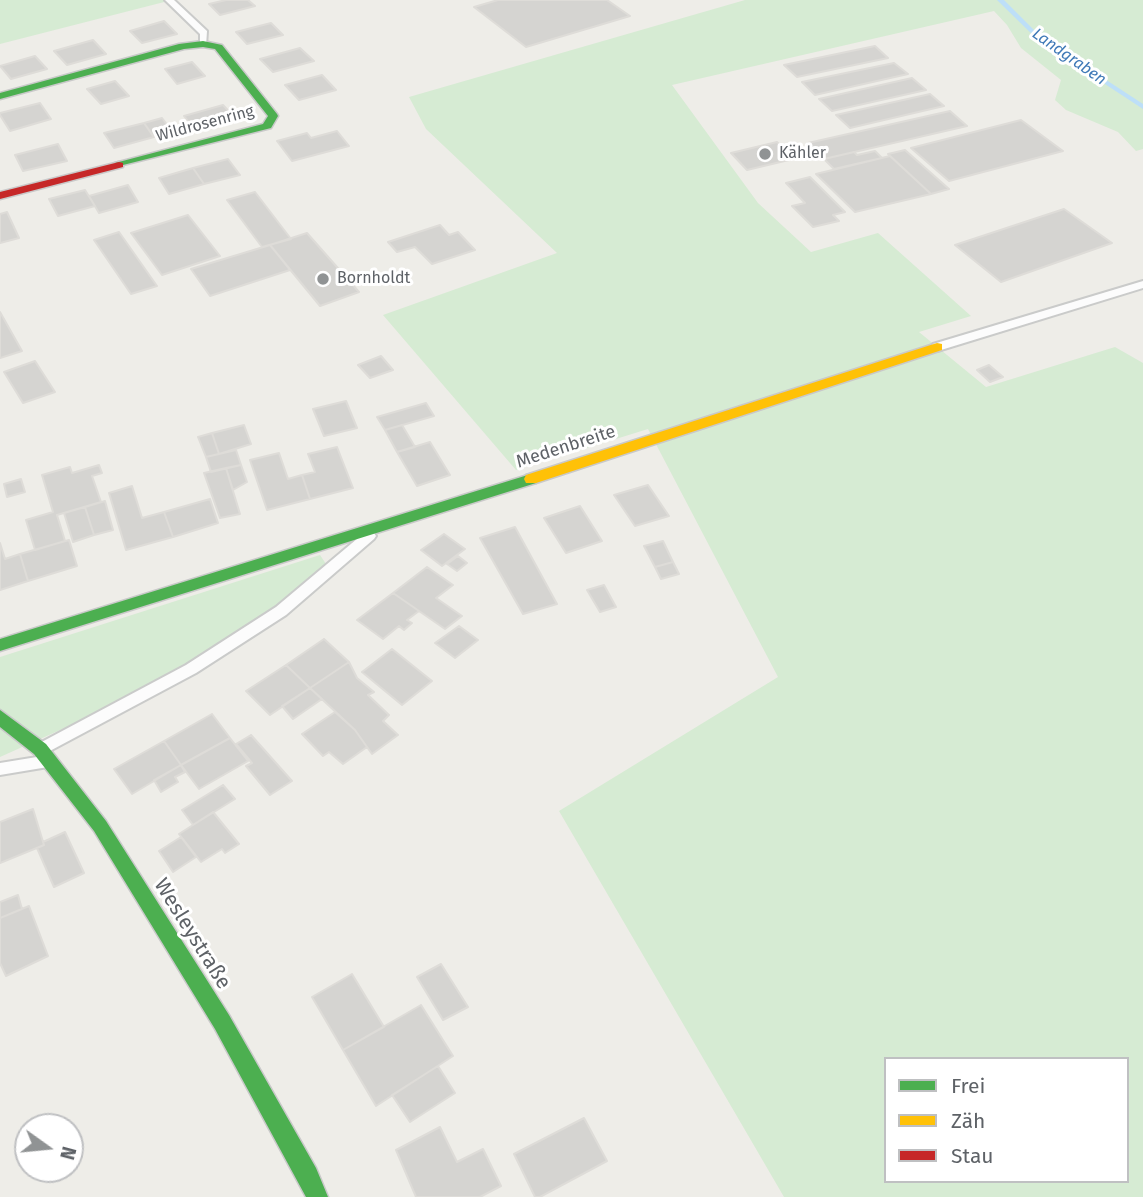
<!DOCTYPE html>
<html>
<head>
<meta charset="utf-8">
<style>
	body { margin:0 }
	#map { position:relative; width:1143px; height:1197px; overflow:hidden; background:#eeede8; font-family:"Fira Sans",sans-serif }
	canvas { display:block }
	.legend { position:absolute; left:884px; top:1057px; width:245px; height:126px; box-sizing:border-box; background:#fff; border:2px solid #bfc0c2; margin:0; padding:9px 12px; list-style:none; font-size:21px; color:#5e6267 }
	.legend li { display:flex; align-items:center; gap:14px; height:35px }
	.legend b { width:35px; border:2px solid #bfc0c2 }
	.north { position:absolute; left:14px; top:1113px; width:70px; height:70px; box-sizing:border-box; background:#fff; border:2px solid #bfc0c2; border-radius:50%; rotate:105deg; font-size:19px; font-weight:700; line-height:28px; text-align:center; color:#5e6267 }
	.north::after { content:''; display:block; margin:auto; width:24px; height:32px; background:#909394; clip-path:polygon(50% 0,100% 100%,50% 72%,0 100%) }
</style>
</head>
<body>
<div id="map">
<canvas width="1143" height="1197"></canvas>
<ul class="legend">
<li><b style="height:9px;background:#4caf50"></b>Frei</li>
<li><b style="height:9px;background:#ffc107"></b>Zäh</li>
<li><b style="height:9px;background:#c62828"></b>Stau</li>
</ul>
<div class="north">N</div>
</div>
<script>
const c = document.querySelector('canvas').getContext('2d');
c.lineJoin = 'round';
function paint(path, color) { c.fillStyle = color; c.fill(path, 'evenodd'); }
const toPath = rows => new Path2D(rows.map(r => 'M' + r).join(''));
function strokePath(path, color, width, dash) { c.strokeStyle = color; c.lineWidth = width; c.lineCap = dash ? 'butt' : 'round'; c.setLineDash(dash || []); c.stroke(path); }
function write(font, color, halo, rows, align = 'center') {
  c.font = font + ' "Fira Sans",sans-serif'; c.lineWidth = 6; c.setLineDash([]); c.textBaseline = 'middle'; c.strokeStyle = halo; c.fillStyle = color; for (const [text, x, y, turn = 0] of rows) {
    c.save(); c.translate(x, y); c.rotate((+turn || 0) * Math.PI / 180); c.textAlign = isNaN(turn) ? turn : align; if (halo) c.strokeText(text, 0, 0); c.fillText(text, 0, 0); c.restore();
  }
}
const green = toPath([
	[0,0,172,0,0,44],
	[745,0,1143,0,1143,149,1136,151,1118,132,1066,110,1055,100,1061,80,1021,48,1007,25,994,11,672,85,758,203,811,252,878,233,971,316,919,332,986,387,1115,347,1143,363,1143,1197,784,1197,559,811,778,677,648,429,516,470,383,315,557,253,426,129,409,97],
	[886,1059,1127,1059,1127,1181,886,1181],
	[320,555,326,564,272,609,184,666,78,722,0,757,0,657]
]);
const stream = toPath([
	[997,0,1004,0,1042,38,1143,104,1143,109,1038,40,997,0]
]);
const building = toPath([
	[226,0,248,0,255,6,220,15,209,4,226,0],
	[498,0,607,0,630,16,526,47,474,7,498,0],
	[164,21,177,34,142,43,130,31,164,21],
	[271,23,283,35,247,44,236,32,271,23],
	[93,40,106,54,67,65,54,51,93,40],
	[875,46,888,58,797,77,784,65,875,46],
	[300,48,314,61,273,72,260,59,300,48],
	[35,56,47,69,11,79,0,66,35,56],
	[192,62,205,76,177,84,165,69,192,62],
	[894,63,908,74,815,95,802,82,894,63],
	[322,75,336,90,299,100,285,85,322,75],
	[912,78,926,90,832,111,819,99,912,78],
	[115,81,129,96,101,104,87,89,115,81],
	[930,94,944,106,850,128,836,115,930,94],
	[40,103,51,119,10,131,0,115,0,113,40,103],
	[223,105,235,118,195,130,184,116,223,105],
	[950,111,967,126,824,159,808,143,950,111],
	[162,118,172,131,153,136,144,123,162,118],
	[1021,120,1063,151,949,181,911,148,1021,120],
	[144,123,154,137,114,148,104,133,144,123],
	[337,131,349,146,292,161,277,141,307,133,311,138,337,131],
	[777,142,793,159,747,170,731,153,777,142],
	[58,144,67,161,23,171,15,155,58,144],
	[905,150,949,189,931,194,888,154,905,150],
	[875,151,882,158,834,169,824,159,854,152,857,155,875,151],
	[890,156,931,194,855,212,816,174,890,156],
	[228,159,240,175,204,184,193,168,228,159],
	[193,168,204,184,169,194,159,178,193,168],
	[810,177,845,212,833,215,839,221,813,227,792,206,805,203,786,183,810,177],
	[128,185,138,202,99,213,89,196,128,185],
	[85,190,95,206,58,216,49,199,85,190],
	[255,192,291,239,262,247,227,200,255,192],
	[1064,209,1112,243,1001,282,955,245,1064,209],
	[7,212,19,238,0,243,0,214,7,212],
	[188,215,220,256,162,275,131,233,188,215],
	[440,225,449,235,458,232,475,250,432,264,415,247,397,252,388,242,440,225],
	[119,232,157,286,131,294,94,240,119,232],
	[307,233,359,292,320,306,270,245,307,233],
	[270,245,290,270,210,296,191,269,270,245],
	[0,312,22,351,0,358,0,312],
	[381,356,393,370,370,378,358,365,381,356],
	[35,361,55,392,23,403,4,372,35,361],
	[989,365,1003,377,990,382,977,370,989,365],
	[346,401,357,428,324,436,313,409,346,401],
	[426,403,434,416,385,430,377,417,426,403],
	[244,425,251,444,219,454,212,433,244,425],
	[402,425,415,447,397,452,385,430,402,425],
	[212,433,219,454,206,457,198,437,212,433],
	[430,442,450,475,417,486,397,452,430,442],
	[337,447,353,488,310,499,302,475,315,472,308,454,337,447],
	[236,450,241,465,211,472,206,457,236,450],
	[279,453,288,479,302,475,310,499,267,510,250,460,279,453],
	[99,465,102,473,92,476,101,502,57,515,65,541,35,550,26,520,53,512,42,475,70,467,72,473,99,465],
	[241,465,247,482,233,490,226,468,241,465],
	[226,468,240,514,220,518,204,473,226,468],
	[21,479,25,492,7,497,4,484,21,479],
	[648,485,669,516,635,526,614,495,648,485],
	[132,486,142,518,164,512,173,537,126,550,109,493,132,486],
	[210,499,218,523,173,537,164,512,210,499],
	[105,501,113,530,94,535,85,507,105,501],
	[580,506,602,541,566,553,544,518,580,506],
	[85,507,94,535,73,542,64,513,85,507],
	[515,527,557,604,523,614,480,538,515,527],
	[444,534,465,549,442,566,421,550,444,534],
	[69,540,77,566,28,581,20,554,69,540],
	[663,541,673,562,655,567,644,546,663,541],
	[0,543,5,559,20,554,28,581,0,590,0,543],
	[458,556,467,563,457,571,447,564,458,556],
	[673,562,679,574,661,579,655,567,673,562],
	[427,567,453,585,436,598,462,616,445,629,393,593,427,567],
	[604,585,616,607,600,612,587,590,604,585],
	[393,593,419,611,407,620,412,623,404,630,399,626,383,639,357,620,393,593],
	[459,626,478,640,455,658,435,643,459,626],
	[324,639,349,662,310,688,286,665,324,639],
	[392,649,432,681,402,705,362,672,392,649],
	[349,662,357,678,374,692,368,695,389,715,383,721,398,735,372,754,355,730,310,688,349,662],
	[286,665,310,688,270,715,246,691,286,665],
	[310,688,322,699,293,719,282,706,310,688],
	[335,712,355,730,367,747,343,764,329,752,323,756,302,734,335,712],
	[212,714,230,738,181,765,164,741,212,714],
	[251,735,292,781,270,795,246,766,252,763,236,744,251,735],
	[230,738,248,761,199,789,181,765,230,738],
	[164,741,181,765,132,794,114,769,164,741],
	[181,765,185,772,175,777,178,782,161,792,154,780,181,765],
	[223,785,235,799,193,825,182,810,223,785],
	[33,809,44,845,0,863,0,822,33,809],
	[213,812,239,844,225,853,222,849,201,862,179,834,213,812],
	[65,832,84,873,54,887,37,848,44,845,43,842,65,832],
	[181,837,196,857,173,872,159,851,181,837],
	[18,895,22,909,0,918,0,902,18,895],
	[29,906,48,956,6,976,0,963,0,918,29,906],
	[441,964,468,1007,443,1020,417,977,441,964],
	[352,974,384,1027,343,1050,312,997,352,974],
	[421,1005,453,1056,376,1106,343,1050,421,1005],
	[438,1066,455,1093,410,1122,392,1095,438,1066],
	[584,1118,607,1161,540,1197,535,1197,514,1154,584,1118],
	[440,1127,457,1162,483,1149,501,1186,480,1197,416,1197,396,1150,440,1127]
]);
const lane = toPath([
	[165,0,174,0,207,31,206,46,200,46,200,34,165,0],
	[1143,281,1143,288,941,350,937,351,931,347,933,344,1143,281],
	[369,531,374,533,376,536,374,539,286,615,196,673,46,753,41,755,36,753,33,749,36,745,186,665,276,607,364,533,369,531],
	[43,756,48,757,51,762,48,767,0,775,0,763,43,756]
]);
const fast = toPath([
	[203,41,222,45,277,114,278,116,271,128,115,167,115,163,263,124,268,116,215,49,203,47,184,49,0,99,0,93,179,44,203,41],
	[531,474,536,475,538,479,536,483,0,651,0,639,531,474],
	[0,710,46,744,106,821,229,1015,316,1168,328,1197,306,1197,215,1029,94,831,34,754,0,727,0,710]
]);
const slow = toPath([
	[937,343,942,344,942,350,536,483,526,483,524,479,526,475,937,343]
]);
const jam = toPath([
	[119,162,123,163,123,167,0,199,0,192,119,162]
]);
const markers = [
	[765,154,7,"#909394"],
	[323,279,7,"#909394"]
];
const farWaternames = [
	["Landgraben",1069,57,35]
];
const farStreetnames = [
	["Wildrosenring",205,124,-15]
];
const farPoinames = [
	["Kähler",779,154],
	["Bornholdt",337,279]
];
const streetNames = [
	["Medenbreite",566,447,-18]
];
const nearStreetnames = [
	["Wesleystraße",192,934,58]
];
paint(green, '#d6ebd3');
paint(stream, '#bddff8');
paint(building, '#d5d4d1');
strokePath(building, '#dedcd8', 2);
strokePath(lane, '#cacbca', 4);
strokePath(fast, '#c9c9c9', 3);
strokePath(slow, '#c9c9c9', 3);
strokePath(jam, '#c9c9c9', 3);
paint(lane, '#fcfcfc');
paint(fast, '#4caf50');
paint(slow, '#ffc107');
paint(jam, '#c62828');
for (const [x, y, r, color] of markers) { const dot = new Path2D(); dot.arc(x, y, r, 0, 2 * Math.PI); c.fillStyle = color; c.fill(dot); strokePath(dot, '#fff', 2.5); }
write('italic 16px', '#3f79b7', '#fff', farWaternames);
write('16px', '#5e6267', '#fff', farStreetnames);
write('16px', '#5e6267', '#fff', farPoinames, 'left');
write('18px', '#5e6267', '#fff', streetNames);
write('21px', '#5e6267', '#fff', nearStreetnames);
</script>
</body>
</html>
